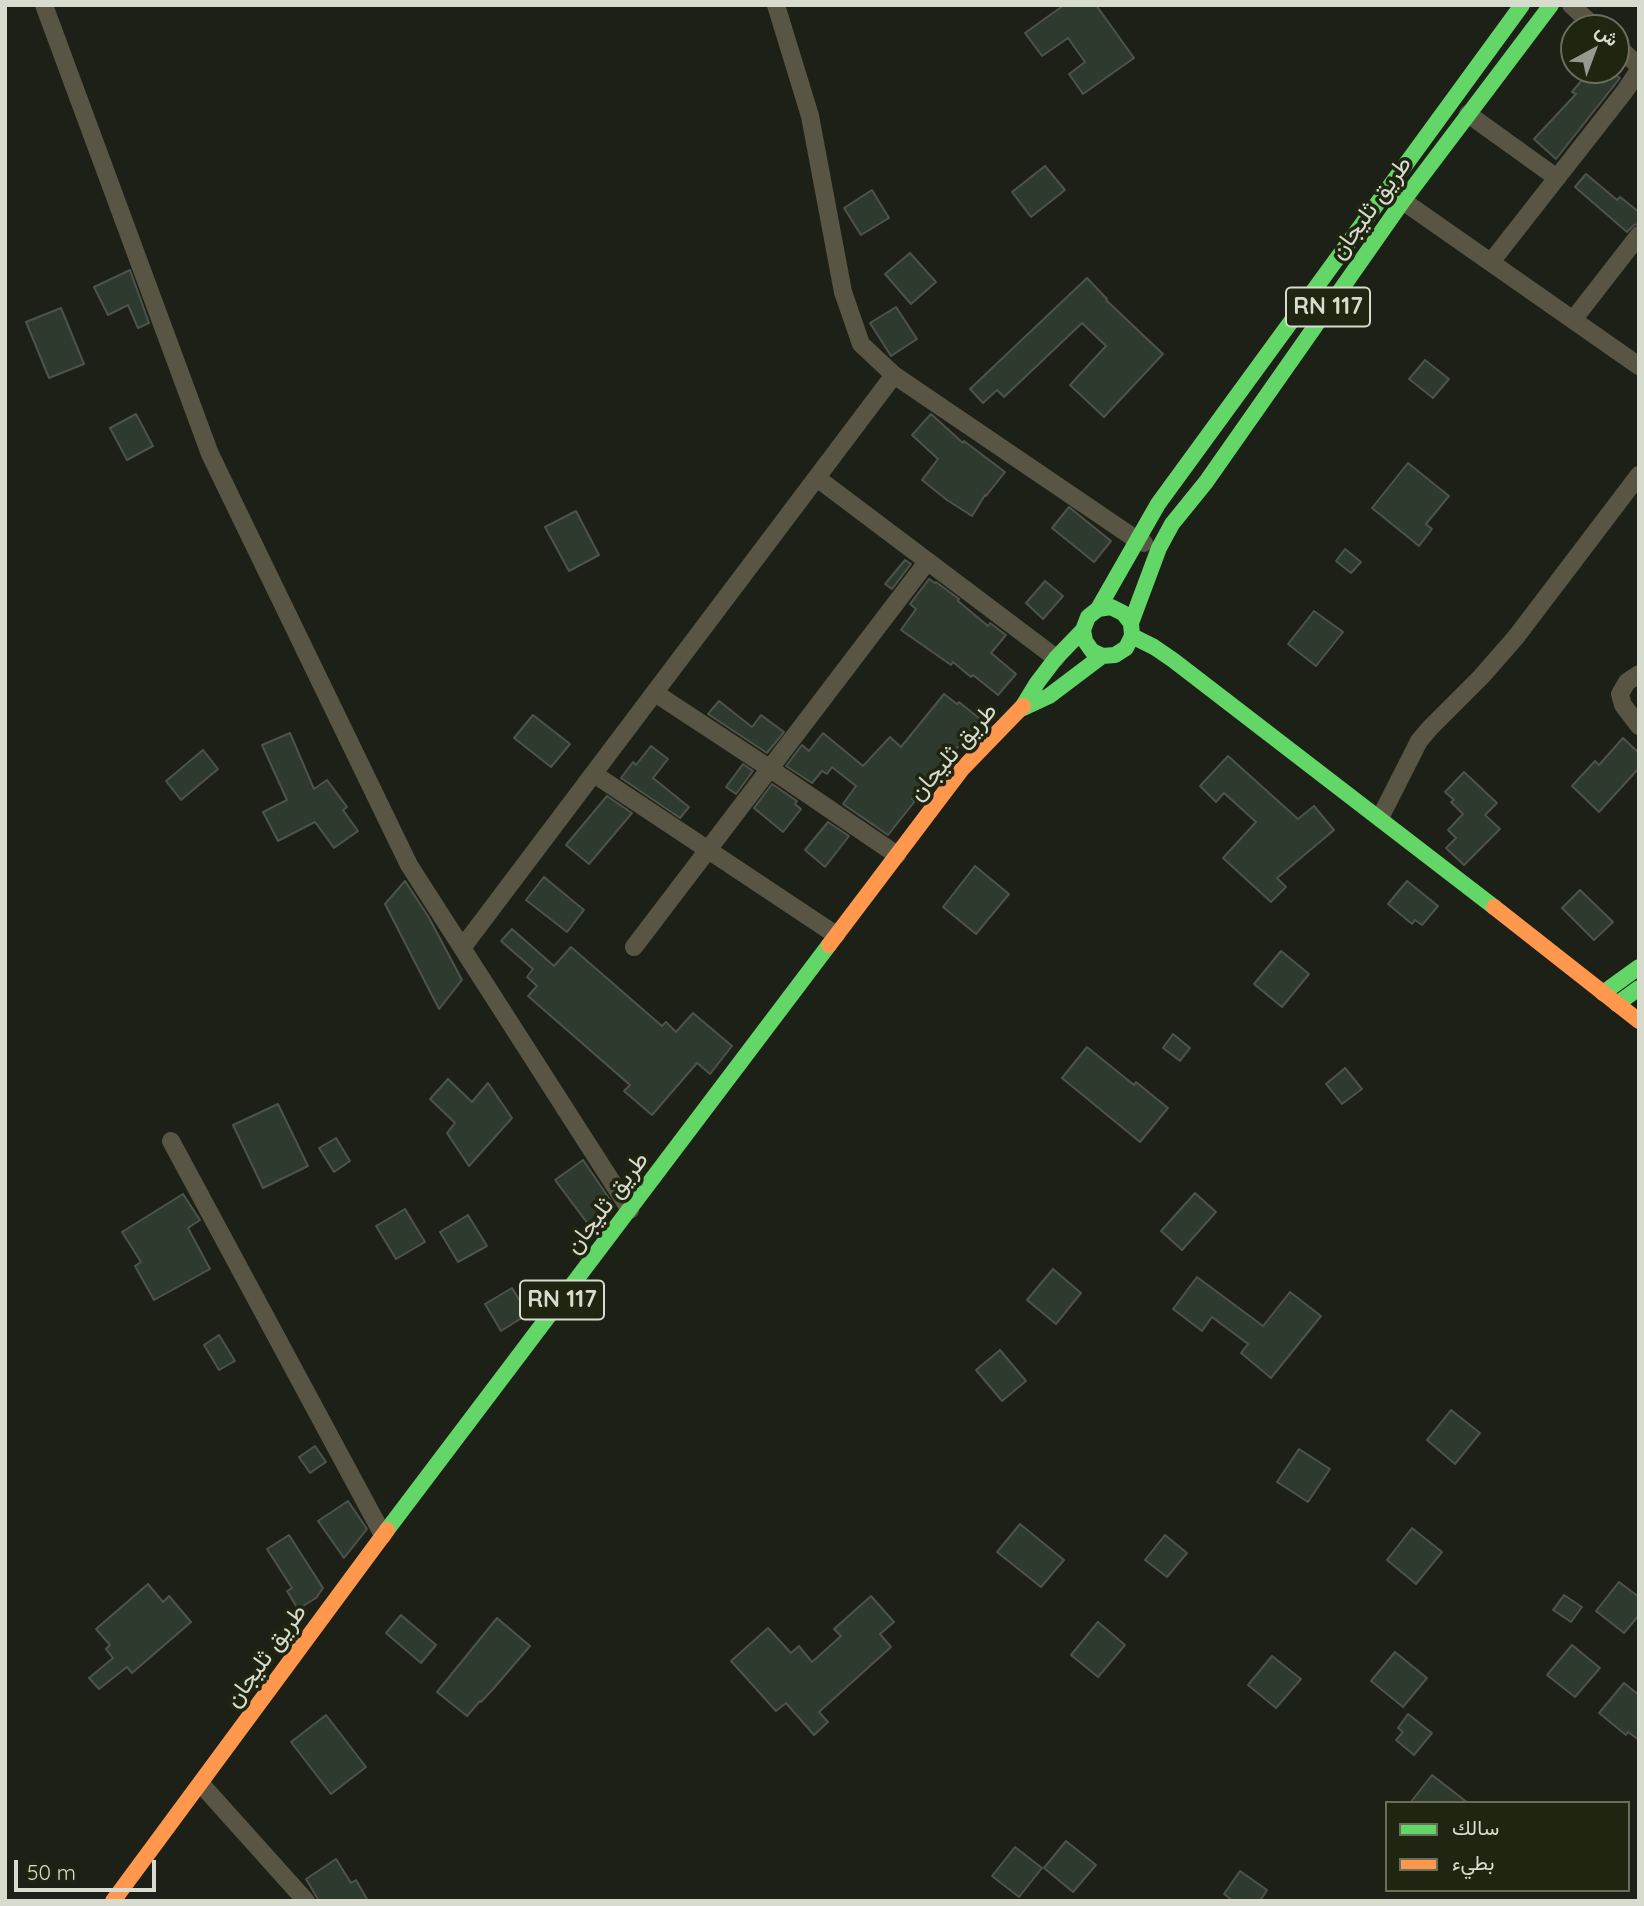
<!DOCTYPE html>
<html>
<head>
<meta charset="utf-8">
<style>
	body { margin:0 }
	#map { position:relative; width:1644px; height:1906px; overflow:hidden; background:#1d2016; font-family:Quicksand,Vazirmatn,sans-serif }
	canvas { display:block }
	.frame { position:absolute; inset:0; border:7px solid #d7dccf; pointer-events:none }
	.legend { position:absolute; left:1385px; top:1801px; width:245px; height:91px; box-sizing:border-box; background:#1f2511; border:2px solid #696e5d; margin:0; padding:9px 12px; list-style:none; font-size:21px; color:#d7dccf }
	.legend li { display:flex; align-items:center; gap:14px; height:35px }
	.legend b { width:35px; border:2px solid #696e5d }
	.north { position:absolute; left:1560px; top:14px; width:70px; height:70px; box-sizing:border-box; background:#1f2511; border:2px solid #696e5d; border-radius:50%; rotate:41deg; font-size:19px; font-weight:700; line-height:28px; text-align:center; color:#d7dccf }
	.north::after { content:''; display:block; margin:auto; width:24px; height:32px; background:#969a8e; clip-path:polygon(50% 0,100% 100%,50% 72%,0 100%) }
	.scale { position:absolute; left:14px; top:1860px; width:142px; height:32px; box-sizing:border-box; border:4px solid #d7dccf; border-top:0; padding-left:9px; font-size:21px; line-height:24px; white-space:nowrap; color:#d7dccf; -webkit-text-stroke:5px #1f2511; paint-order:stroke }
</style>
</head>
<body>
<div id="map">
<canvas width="1644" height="1906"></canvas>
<div class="frame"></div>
<ul class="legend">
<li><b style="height:9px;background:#63d668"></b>سالك</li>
<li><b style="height:9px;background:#ff974d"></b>بطيء</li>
</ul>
<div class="north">ش</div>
<div class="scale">50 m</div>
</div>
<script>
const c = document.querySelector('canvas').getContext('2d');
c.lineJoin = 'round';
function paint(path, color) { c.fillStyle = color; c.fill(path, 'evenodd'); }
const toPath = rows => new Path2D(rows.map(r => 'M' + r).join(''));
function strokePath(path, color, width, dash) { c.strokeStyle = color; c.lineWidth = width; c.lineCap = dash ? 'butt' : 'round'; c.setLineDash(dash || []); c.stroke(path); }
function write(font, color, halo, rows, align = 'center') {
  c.font = font + ' Quicksand,Vazirmatn,sans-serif'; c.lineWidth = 7; c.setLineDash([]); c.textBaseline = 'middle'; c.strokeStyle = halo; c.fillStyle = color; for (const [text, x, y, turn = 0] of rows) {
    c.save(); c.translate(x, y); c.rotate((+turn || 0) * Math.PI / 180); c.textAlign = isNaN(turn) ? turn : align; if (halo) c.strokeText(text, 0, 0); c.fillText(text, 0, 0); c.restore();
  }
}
const building = toPath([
	[1064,5,1096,5,1134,58,1083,94,1069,74,1085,62,1068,38,1042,56,1025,33,1064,5],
	[1590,70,1610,70,1620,78,1556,159,1534,139,1576,94,1572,92,1590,70],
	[1045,166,1065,190,1031,217,1012,192,1045,166],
	[1586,174,1617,200,1620,197,1639,212,1639,224,1634,225,1627,232,1575,187,1586,174],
	[872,190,889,218,861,235,844,208,872,190],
	[910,253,936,282,911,304,885,274,910,253],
	[130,270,149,323,138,328,128,305,108,315,94,287,130,270],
	[1087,278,1107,299,1106,300,1163,354,1104,417,1070,385,1106,346,1082,323,1004,397,997,390,983,403,970,389,1087,278],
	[896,307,917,339,891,356,870,323,896,307],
	[61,308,84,364,49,378,26,322,61,308],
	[1425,360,1449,379,1433,398,1409,379,1425,360],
	[136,414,153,446,127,460,110,428,136,414],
	[931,414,963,443,964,441,1005,472,986,496,985,495,972,516,947,500,922,480,938,459,912,435,931,414],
	[1408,463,1449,496,1426,524,1432,529,1419,546,1372,508,1408,463],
	[1069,507,1111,541,1094,562,1052,528,1069,507],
	[576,511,599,555,569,571,545,527,576,511],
	[1345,549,1361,562,1351,573,1336,561,1345,549],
	[905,560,911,564,892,589,885,584,905,560],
	[929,579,935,583,936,582,959,599,958,601,988,626,990,623,1006,635,991,653,1016,674,998,695,973,675,971,677,953,662,951,665,901,630,916,609,910,604,929,579],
	[1045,581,1063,596,1043,619,1026,603,1045,581],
	[1314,611,1343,632,1316,666,1288,644,1314,611],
	[944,694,957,704,959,702,980,719,940,770,912,799,915,801,888,835,843,804,856,786,832,767,827,774,822,771,812,783,786,766,802,745,809,751,823,733,863,766,890,737,901,747,944,694],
	[719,701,752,727,761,715,784,732,767,753,708,714,719,701],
	[533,715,570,744,551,767,514,738,533,715],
	[290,733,314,789,327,780,347,807,343,810,358,831,334,848,315,822,278,841,263,812,287,800,262,745,290,733],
	[1623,738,1639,753,1639,768,1599,812,1572,786,1595,761,1599,765,1623,738],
	[651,746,668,759,653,778,689,807,680,818,621,778,633,762,636,765,651,746],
	[203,750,218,769,181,800,166,781,203,750],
	[1228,756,1298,819,1314,806,1334,830,1277,878,1286,887,1271,902,1223,858,1256,822,1224,793,1216,802,1200,786,1228,756],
	[743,764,753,771,736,794,726,787,743,764],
	[1464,772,1497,803,1485,815,1500,829,1464,865,1446,848,1456,838,1448,830,1463,814,1451,802,1454,800,1445,792,1464,772],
	[772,784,797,801,795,804,801,809,783,832,754,808,772,784],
	[607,796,632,813,589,864,566,845,607,796],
	[828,822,849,836,825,867,805,850,828,822],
	[975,866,1009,894,976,934,943,907,975,866],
	[544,877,584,910,567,932,526,900,544,877],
	[405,881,428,916,462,980,439,1009,385,904,405,881],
	[1407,881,1438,906,1422,925,1415,920,1412,924,1388,904,1407,881],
	[1580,890,1613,922,1594,940,1562,908,1580,890],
	[512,929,554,966,571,947,662,1026,666,1022,676,1032,693,1013,732,1046,710,1074,697,1063,652,1115,624,1091,630,1085,528,996,537,986,527,977,533,969,501,941,512,929],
	[1281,951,1309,974,1282,1007,1254,984,1281,951],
	[1173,1034,1190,1048,1180,1061,1163,1048,1173,1034],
	[1087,1047,1134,1085,1136,1082,1168,1108,1140,1142,1062,1078,1087,1047],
	[1345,1068,1362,1089,1342,1104,1326,1084,1345,1068],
	[448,1079,472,1102,488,1083,512,1118,469,1166,447,1133,455,1123,430,1099,448,1079],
	[278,1104,308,1166,263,1188,233,1125,278,1104],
	[336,1138,350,1161,334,1172,319,1148,336,1138],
	[583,1160,613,1204,609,1209,588,1224,555,1180,583,1160],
	[1195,1193,1216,1212,1182,1250,1161,1231,1195,1193],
	[183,1194,200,1220,188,1228,210,1269,154,1300,135,1266,141,1262,122,1232,183,1194],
	[405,1209,425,1242,396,1259,376,1226,405,1209],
	[468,1215,487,1246,458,1262,440,1232,468,1215],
	[1053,1269,1081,1293,1056,1324,1027,1300,1053,1269],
	[1197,1277,1263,1326,1290,1292,1321,1316,1271,1378,1241,1353,1248,1344,1212,1317,1202,1331,1173,1309,1197,1277],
	[512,1288,528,1314,501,1331,485,1304,512,1288],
	[219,1335,235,1361,219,1370,204,1345,219,1335],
	[1000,1350,1026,1381,1002,1401,976,1370,1000,1350],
	[1451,1410,1480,1433,1455,1464,1427,1440,1451,1410],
	[315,1446,326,1462,310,1473,299,1457,315,1446],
	[1299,1449,1330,1469,1308,1502,1277,1482,1299,1449],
	[348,1501,367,1529,344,1558,318,1521,348,1501],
	[1020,1524,1064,1560,1041,1587,997,1552,1020,1524],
	[1412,1528,1442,1552,1416,1584,1387,1560,1412,1528],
	[289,1535,323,1588,316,1598,298,1609,287,1591,292,1588,267,1549,289,1535],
	[1165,1535,1187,1553,1167,1577,1145,1560,1165,1535],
	[1619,1582,1639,1597,1639,1615,1624,1633,1596,1611,1619,1582],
	[148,1584,163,1602,169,1596,191,1622,132,1673,127,1667,99,1689,89,1678,113,1658,106,1649,110,1645,96,1629,148,1584],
	[1564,1595,1582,1607,1571,1622,1553,1610,1564,1595],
	[871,1596,894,1622,880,1634,891,1647,819,1712,828,1722,814,1735,786,1703,776,1711,731,1661,768,1628,791,1653,799,1646,812,1662,841,1636,834,1629,871,1596],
	[401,1615,436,1645,421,1663,386,1633,401,1615],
	[497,1618,530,1646,494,1688,481,1702,480,1701,467,1716,437,1692,497,1618],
	[1098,1622,1125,1645,1098,1677,1071,1655,1098,1622],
	[1572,1645,1600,1668,1575,1697,1547,1675,1572,1645],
	[1395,1652,1427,1678,1403,1707,1371,1681,1395,1652],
	[1272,1656,1301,1679,1276,1708,1248,1685,1272,1656],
	[1624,1683,1639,1695,1639,1740,1628,1732,1626,1735,1599,1713,1624,1683],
	[1408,1714,1432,1733,1414,1755,1396,1740,1403,1732,1398,1728,1408,1714],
	[326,1715,366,1767,331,1794,291,1742,326,1715],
	[1432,1775,1468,1803,1410,1803,1432,1775],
	[1066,1841,1096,1865,1073,1892,1044,1868,1066,1841],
	[1015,1847,1042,1868,1019,1897,992,1876,1015,1847],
	[336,1859,351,1883,356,1880,368,1901,319,1901,306,1879,336,1859],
	[1240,1871,1267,1890,1260,1901,1233,1901,1224,1894,1240,1871]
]);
const street = toPath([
	[44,5,210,454,409,865,630,1210],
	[776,5,810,116,843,292,861,344,894,375,1137,540,1144,543],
	[1571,5,1596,28],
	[1616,45,1639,66],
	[1468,114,1557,178],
	[1403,201,1639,366],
	[1491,262,1625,91,1639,70],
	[1573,320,1639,235],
	[817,478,1056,658],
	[1639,674,1627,682,1620,694,1623,705,1639,726],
	[655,693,769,768,897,855],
	[594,774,836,935],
	[1380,818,1419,741,1430,728,1481,677,1516,637,1639,475],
	[634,947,927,562],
	[462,948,894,375],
	[171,1141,383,1535],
	[201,1784,306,1901]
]);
const fast = toPath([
	[1098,609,1158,504,1522,5],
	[1131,623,1123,613,1111,607,1098,609,1088,617,1083,630,1085,641,1092,651,1102,656,1115,655,1126,648,1132,636,1131,623,1159,548,1172,524,1206,482,1403,201,1551,5],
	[1132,636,1154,647,1173,660,1494,907],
	[1023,706,1037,683,1056,658,1083,630],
	[1021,709,1049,696,1102,656],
	[1603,993,1639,967],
	[1617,1004,1639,988],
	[387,1530,829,945]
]);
const slow = toPath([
	[1494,907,1639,1021],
	[829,945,962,769,1023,706],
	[113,1901,387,1530]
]);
const shields = [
	[1328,307,84],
	[562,1300,84]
];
const shieldNames = [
	["RN 117",1328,307],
	["RN 117",562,1300]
];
const streetNames = [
	["طريق ثليجان",1371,208,-54],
	["طريق ثليجان",953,752,-49],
	["طريق ثليجان",607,1203,-53],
	["طريق ثليجان",266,1656,-54]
];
paint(building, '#2d3a2d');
strokePath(building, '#4d534b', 2);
strokePath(street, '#585544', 18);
strokePath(fast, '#63d668', 16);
strokePath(slow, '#ff974d', 16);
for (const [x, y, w] of shields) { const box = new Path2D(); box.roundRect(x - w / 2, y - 19.5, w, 39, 5); c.fillStyle = '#1f2511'; c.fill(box); strokePath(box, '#d7dccf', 2); }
write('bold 23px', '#d7dccf', null, shieldNames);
write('24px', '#d7dccf', '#1f2511', streetNames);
</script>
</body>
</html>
